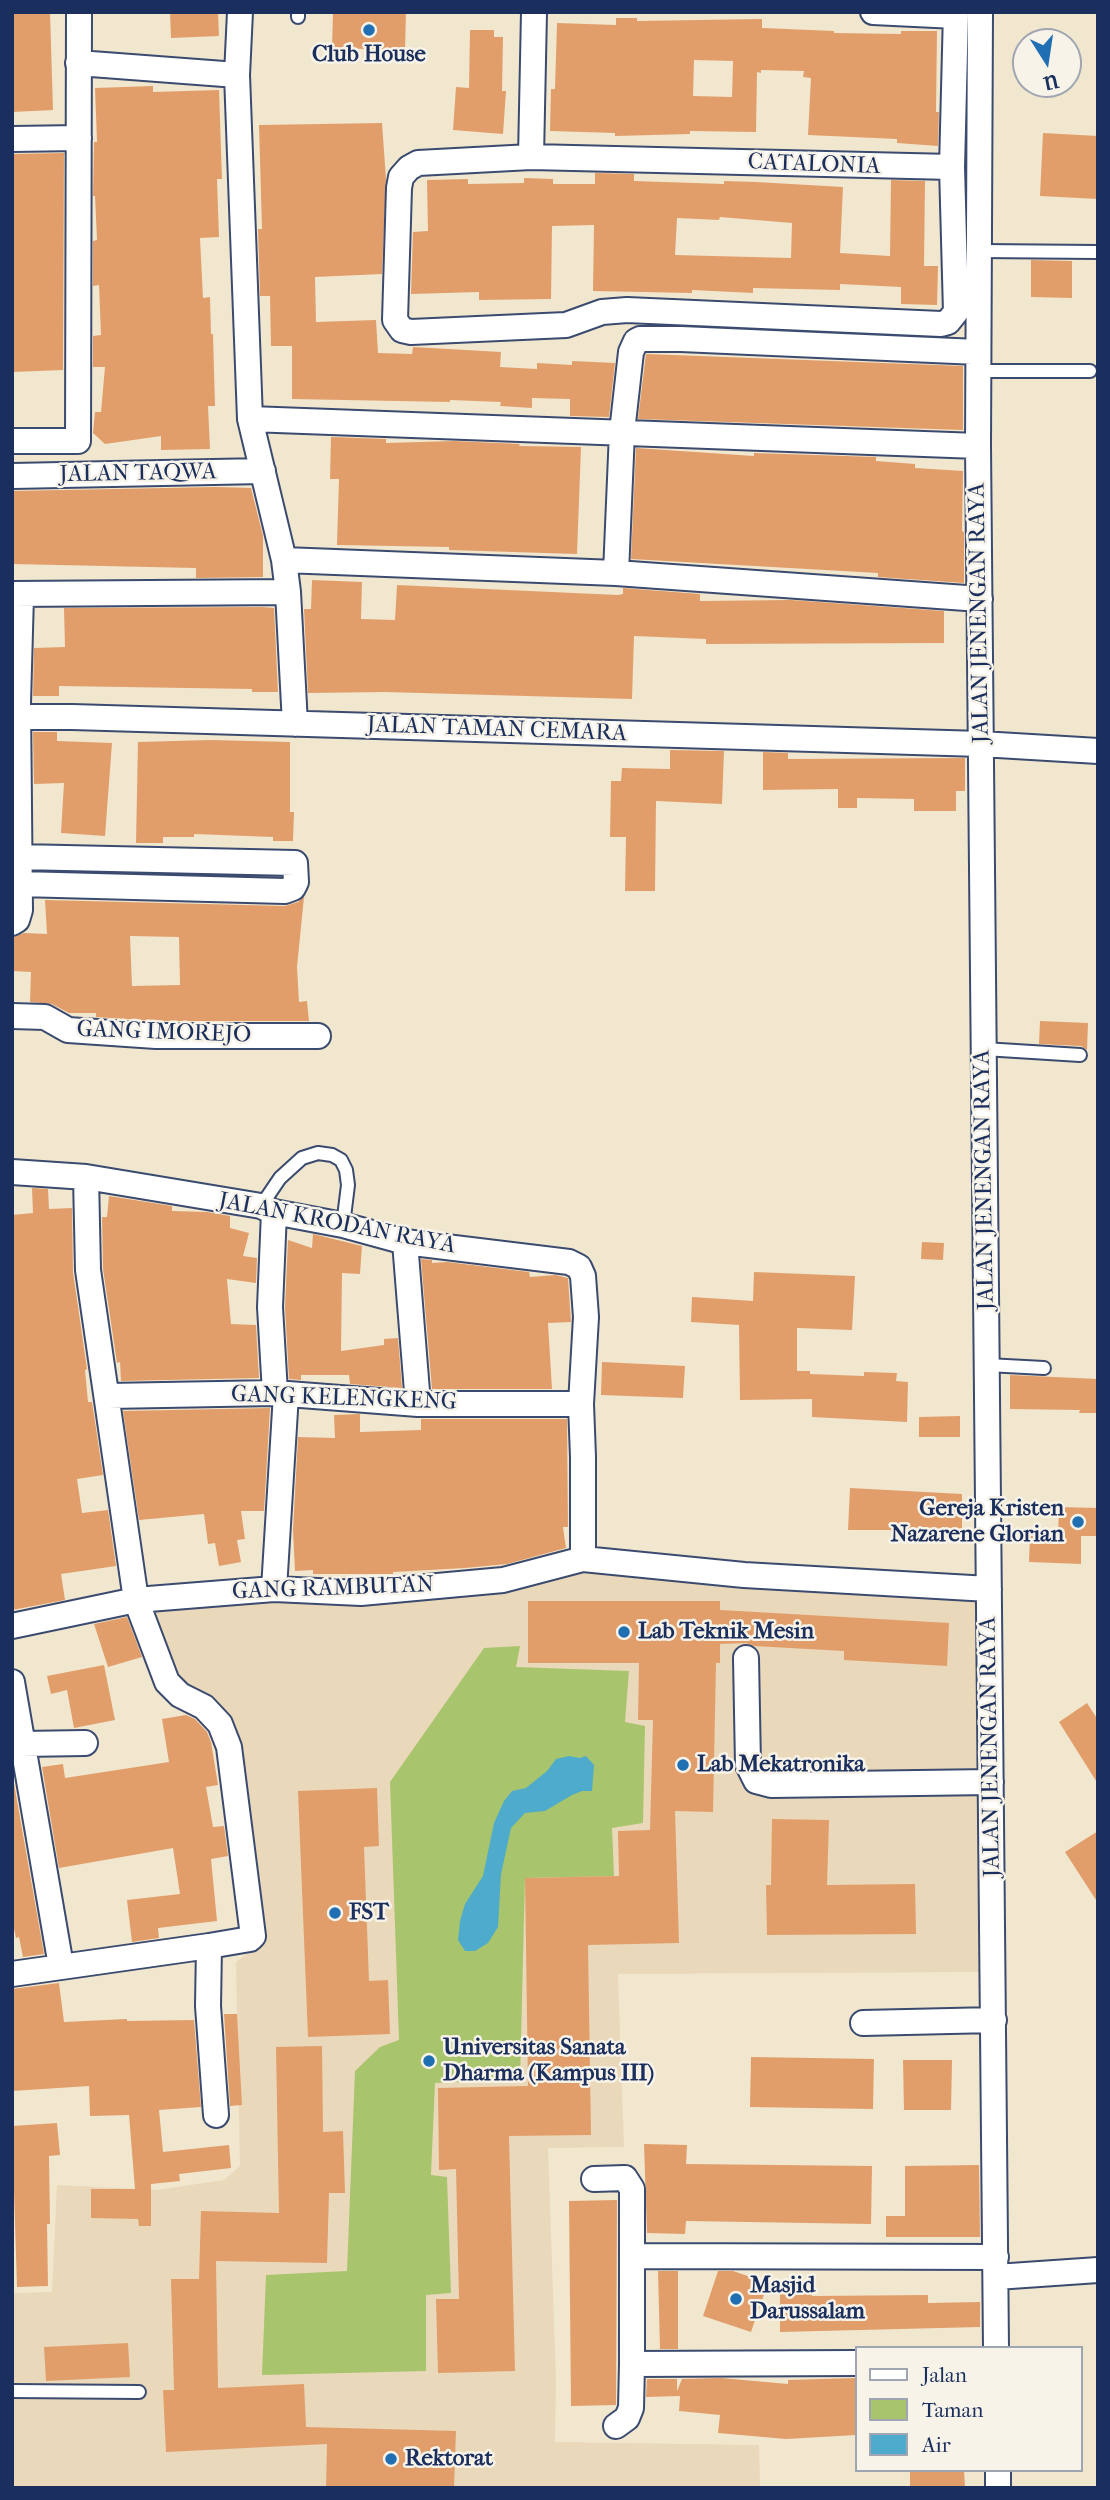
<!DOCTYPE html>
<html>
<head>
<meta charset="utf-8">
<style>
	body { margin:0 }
	#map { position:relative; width:1110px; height:2500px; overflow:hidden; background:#f1e7cf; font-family:"IM FELL French Canon",serif }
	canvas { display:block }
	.frame { position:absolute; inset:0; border:14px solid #1b2f5e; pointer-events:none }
	.legend { position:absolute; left:855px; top:2346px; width:228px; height:126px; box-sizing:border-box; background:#f7f3e8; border:2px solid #9fa5b1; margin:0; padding:9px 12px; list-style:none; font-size:21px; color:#1b2f5e }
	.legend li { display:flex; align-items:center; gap:14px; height:35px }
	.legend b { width:35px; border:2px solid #9fa5b1 }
	.north { position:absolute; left:1012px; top:28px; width:70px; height:70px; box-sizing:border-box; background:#f7f3e8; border:2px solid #9fa5b1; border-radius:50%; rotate:168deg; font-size:19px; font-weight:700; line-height:28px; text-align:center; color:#1b2f5e }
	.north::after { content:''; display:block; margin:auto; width:24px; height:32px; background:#1f6fb2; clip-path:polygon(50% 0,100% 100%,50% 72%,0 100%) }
</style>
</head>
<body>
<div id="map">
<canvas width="1110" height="2500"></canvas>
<div class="frame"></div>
<ul class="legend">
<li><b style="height:9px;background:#fff"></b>Jalan</li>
<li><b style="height:19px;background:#a8c56d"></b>Taman</li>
<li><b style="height:19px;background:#4eabcc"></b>Air</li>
</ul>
<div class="north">U</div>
</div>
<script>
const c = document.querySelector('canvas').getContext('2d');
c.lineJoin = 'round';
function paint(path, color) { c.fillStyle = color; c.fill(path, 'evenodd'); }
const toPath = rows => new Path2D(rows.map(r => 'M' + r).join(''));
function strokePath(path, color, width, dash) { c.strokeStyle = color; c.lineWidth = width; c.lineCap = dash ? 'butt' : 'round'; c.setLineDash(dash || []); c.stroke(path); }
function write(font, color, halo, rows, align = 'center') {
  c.font = font + ' "IM FELL French Canon",serif'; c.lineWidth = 5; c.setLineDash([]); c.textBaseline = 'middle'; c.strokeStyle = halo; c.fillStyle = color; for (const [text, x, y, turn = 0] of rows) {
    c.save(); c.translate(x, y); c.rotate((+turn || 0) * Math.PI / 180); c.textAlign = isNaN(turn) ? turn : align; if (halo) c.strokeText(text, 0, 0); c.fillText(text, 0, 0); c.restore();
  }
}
const built = toPath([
	[584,1571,980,1598,982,1972,618,1974,624,2147,548,2148,556,2379,555,2442,759,2445,760,2488,12,2488,12,2293,52,2292,57,2185,156,2190,224,2180,240,2166,236,1962,259,1945,229,1725,176,1681,146,1608]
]);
const green = toPath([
	[520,1646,516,1667,629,1671,625,1722,645,1726,643,1823,612,1828,614,1876,525,1878,520,2080,435,2083,431,2175,447,2177,451,2293,426,2295,426,2371,262,2375,266,2275,347,2271,355,2071,380,2047,399,2040,390,1782,484,1648]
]);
const water = toPath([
	[569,1756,580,1758,586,1756,594,1765,592,1791,582,1791,572,1795,545,1811,525,1813,511,1828,501,1874,498,1927,488,1943,475,1951,465,1951,458,1940,460,1921,465,1904,483,1876,494,1823,504,1801,512,1791,526,1788,547,1771,556,1759]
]);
const building = toPath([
	[12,12,50,12,53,110,12,112],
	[170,12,218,12,219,36,171,38],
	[333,12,406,12,405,50,332,48],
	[616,18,637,18,637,21,762,19,762,28,834,31,834,33,901,34,901,31,937,31,936,112,939,112,938,146,897,143,897,139,808,135,811,78,803,77,804,71,761,70,761,73,757,72,756,132,690,131,690,134,615,136,615,133,550,131,551,89,555,89,557,23,616,25],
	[694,60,733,61,732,97,693,96],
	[470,30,494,30,494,37,503,37,502,91,506,91,503,134,453,130,456,87,469,88],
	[153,86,153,92,219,90,222,179,217,179,219,237,200,238,203,298,210,297,211,334,213,334,215,406,208,406,210,449,161,450,161,436,105,444,93,433,95,412,101,412,105,367,93,367,93,336,101,335,99,285,93,286,93,241,97,240,95,196,93,196,94,142,97,142,95,88],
	[382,123,386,179,382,274,315,277,316,322,376,320,378,353,412,354,413,347,501,352,500,367,537,369,537,363,572,365,572,361,615,363,609,417,570,416,570,399,532,398,532,408,500,406,501,402,450,400,450,402,292,399,292,346,271,346,270,296,260,296,258,229,262,229,259,125],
	[1043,133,1098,136,1098,199,1040,196],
	[64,153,63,370,12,372,12,154],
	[595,173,634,174,634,181,724,184,724,181,756,182,843,187,840,253,890,256,891,180,925,181,924,266,938,266,937,305,901,304,901,287,840,284,840,290,753,288,753,293,692,290,692,293,593,291,594,225,552,226,551,299,479,300,479,292,411,294,413,232,428,231,427,180,468,179,468,184,524,183,524,178,553,179,553,184,595,184],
	[720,217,792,223,791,258,675,255,677,218,719,220],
	[1031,260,1072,261,1072,298,1031,297],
	[646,354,963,366,963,430,638,419],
	[331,437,386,439,386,443,454,441,520,444,519,446,581,447,577,554,449,550,449,547,337,545,339,479,330,479],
	[636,448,754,456,754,453,876,457,876,461,915,464,915,468,963,471,962,531,964,532,964,583,878,577,878,573,631,559],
	[216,487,251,488,263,536,263,577,196,578,196,568,12,564,12,491],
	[312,580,362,582,361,619,395,620,397,585,618,595,623,594,623,588,700,594,700,601,791,600,944,611,944,643,706,644,706,639,634,636,632,699,385,692,308,693,304,609,311,609],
	[262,607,274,608,278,692,252,692,252,689,59,686,59,696,33,696,34,648,65,647,64,608],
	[33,732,57,732,57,741,112,743,105,836,61,833,64,783,34,784],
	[210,740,290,742,290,812,294,812,293,841,273,841,273,837,194,834,194,837,163,837,163,843,136,843,138,742],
	[670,750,724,751,722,804,656,801,655,891,625,891,626,837,610,837,611,781,621,781,622,768,670,769],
	[763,752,788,753,788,759,965,758,965,791,956,791,956,811,914,811,914,799,857,798,857,808,838,808,838,789,763,790],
	[304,897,297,967,299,1002,307,1001,309,1021,157,1021,96,1017,96,1013,69,1013,52,1004,30,1002,31,972,12,971,12,938,24,933,47,934,45,900,285,906,298,902],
	[130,936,179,937,180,985,132,986],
	[1040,1021,1088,1023,1087,1050,1081,1046,1039,1044],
	[32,1188,48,1189,49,1209,72,1208,73,1272,87,1369,85,1370,88,1402,92,1402,103,1475,77,1479,82,1513,108,1510,116,1566,61,1574,65,1600,12,1610,12,1215,33,1213],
	[109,1196,172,1206,172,1211,207,1212,230,1216,230,1228,249,1233,243,1256,257,1258,256,1283,227,1279,231,1324,256,1325,259,1378,121,1381,120,1362,117,1363,103,1269,102,1217,107,1217],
	[313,1234,362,1246,360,1274,342,1273,341,1351,384,1345,384,1339,398,1338,402,1388,350,1384,349,1375,301,1375,301,1380,289,1379,285,1307,288,1240,312,1248],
	[922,1242,944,1243,943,1260,921,1259],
	[421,1259,432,1260,432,1263,447,1262,529,1272,530,1277,556,1275,568,1278,571,1322,548,1323,552,1389,432,1389],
	[754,1272,855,1276,852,1330,797,1328,797,1371,810,1371,810,1374,864,1376,864,1372,897,1373,896,1381,908,1382,907,1422,812,1417,812,1399,740,1400,739,1325,691,1322,692,1297,753,1301],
	[602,1362,685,1366,683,1398,601,1395],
	[1010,1375,1098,1379,1098,1413,1079,1413,1080,1410,1010,1409],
	[270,1408,264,1511,241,1511,245,1539,237,1540,241,1562,219,1566,215,1543,208,1544,204,1514,139,1520,123,1411],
	[360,1414,360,1432,421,1430,421,1419,567,1419,568,1527,563,1527,566,1548,507,1564,465,1568,393,1572,393,1574,313,1574,313,1570,295,1571,293,1530,298,1437,335,1438,334,1415],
	[960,1416,960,1437,919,1437,919,1417],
	[850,1488,962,1494,962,1530,848,1530],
	[1059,1507,1098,1508,1098,1536,1081,1536,1081,1564,1029,1562,1030,1535,1058,1536],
	[528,1601,720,1601,720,1610,949,1623,947,1666,844,1660,844,1651,754,1646,746,1643,720,1644,720,1663,716,1663,713,1812,675,1811,679,1943,588,1945,591,2135,509,2136,515,2371,438,2373,436,2299,459,2299,456,2169,439,2170,438,2088,528,2086,525,1878,619,1876,618,1831,650,1830,653,1720,638,1720,639,1663,528,1663],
	[127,1617,142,1657,108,1667,94,1624],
	[104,1665,115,1720,74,1728,67,1690,51,1694,47,1676],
	[1087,1703,1098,1720,1098,1784,1059,1722],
	[186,1715,195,1719,207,1732,211,1742,218,1785,206,1787,213,1827,224,1826,228,1856,211,1859,217,1921,158,1928,159,1938,132,1942,127,1900,180,1894,173,1848,59,1868,42,1767,63,1764,65,1778,169,1762,162,1719],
	[12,1772,44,1954,23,1957,19,1937,16,1938,12,1919],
	[377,1788,379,1846,364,1847,369,1981,388,1980,390,2034,308,2037,298,1791],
	[772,1819,829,1820,827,1885,915,1884,916,1934,767,1935,766,1885,771,1885],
	[1098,1831,1098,1903,1065,1852],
	[59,1983,64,2022,127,2019,127,2021,194,2020,201,2107,159,2110,163,2152,229,2145,231,2168,179,2174,180,2181,151,2184,151,2226,139,2226,138,2219,91,2218,91,2189,135,2189,129,2115,90,2116,89,2086,12,2091,12,1989],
	[224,2014,237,2014,242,2105,230,2106],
	[322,2046,323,2132,343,2131,345,2193,329,2193,327,2263,216,2261,218,2388,304,2384,306,2427,456,2431,454,2488,326,2488,327,2444,166,2452,163,2390,174,2390,171,2279,199,2279,201,2211,279,2213,276,2047],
	[751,2057,874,2059,873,2109,750,2107],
	[903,2060,952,2060,951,2110,904,2110],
	[57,2123,60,2155,49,2156,50,2224,47,2224,48,2286,17,2287,12,2126],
	[644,2144,687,2145,686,2164,872,2166,871,2224,686,2221,685,2234,647,2233],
	[979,2165,980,2237,886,2237,886,2216,905,2216,905,2166],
	[617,2200,616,2405,571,2406,569,2201],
	[658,2271,678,2271,678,2349,660,2349],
	[718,2271,733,2271,768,2283,751,2332,703,2316],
	[780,2290,812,2290,812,2296,928,2295,928,2303,980,2302,980,2327,780,2332],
	[128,2343,130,2377,46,2381,44,2347],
	[721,2378,788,2384,788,2380,856,2378,856,2435,786,2439,718,2433,720,2415,679,2411,680,2396,646,2397,647,2379,677,2379,677,2391,682,2379],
	[964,2470,965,2488,910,2488,910,2471]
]);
const service = toPath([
	[298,17,298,12],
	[980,251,1098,252],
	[978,371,1090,371],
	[984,1049,1080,1055],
	[261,1206,280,1178,302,1158,318,1153,332,1155,341,1160,346,1170,348,1185,343,1225],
	[987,1365,1044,1368],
	[12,2391,139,2392]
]);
const minor = toPath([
	[240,12,237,75,250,419,284,560,288,592,295,724],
	[873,12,956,16],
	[980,12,978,446,996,2348],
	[78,63,237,75],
	[12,139,79,138],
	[531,157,534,12],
	[952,167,531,157,418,163,409,168,401,177,399,188,395,320,402,330,411,332,566,325,602,312,627,310,941,324,948,322,956,312,952,167,956,12],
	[250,419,978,446],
	[12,441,78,441,79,12],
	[12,476,263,471],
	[284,560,616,573,980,599],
	[616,573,622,432,631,352,636,341,640,339,681,339,978,352],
	[12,594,288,592],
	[12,717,72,717,981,744,1098,751],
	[19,857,295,863,296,882,293,888,285,891,20,884],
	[12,923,17,920,20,910,18,703,21,595],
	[12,1016,45,1017,68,1030,156,1036,318,1036],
	[12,1172,86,1177,261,1206,274,1212,343,1225,405,1242,569,1262,579,1267,583,1276,586,1317,581,1404,583,1457,583,1559],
	[86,1177,88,1270,136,1600,167,1682,180,1695,204,1707,220,1724,229,1747,253,1936,250,1939,209,1946,208,2006,216,2115],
	[274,1212,270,1307,275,1393],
	[405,1242,418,1404],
	[108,1396,275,1393,418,1404,581,1404],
	[274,1589,286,1394],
	[12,1626,136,1600,274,1589,361,1593,503,1580,583,1559,744,1575,989,1589],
	[746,1658,748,1765,756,1781,771,1785,991,1782],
	[12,1682,61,1966],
	[22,1744,85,1743],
	[12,1974,209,1946],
	[863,2023,994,2020],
	[594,2179,625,2178,632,2189,632,2364,856,2363],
	[633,2256,996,2257],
	[996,2277,1098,2270],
	[616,2426,627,2418,631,2408,632,2364],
	[998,2470,998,2488]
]);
const markers = [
	[369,30,7,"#1f6fb2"],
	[1078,1522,7,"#1f6fb2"],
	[624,1632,7,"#1f6fb2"],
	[683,1765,7,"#1f6fb2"],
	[335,1913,7,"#1f6fb2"],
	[429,2061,7,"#1f6fb2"],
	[736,2299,7,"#1f6fb2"],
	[391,2459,7,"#1f6fb2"]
];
const poiNames = [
	["Club House",369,55,"center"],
	["Gereja Kristen",1064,1509,"right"],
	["Nazarene Glorian",1064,1535,"right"],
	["Lab Teknik Mesin",638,1632],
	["Lab Mekatronika",697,1765],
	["FST",349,1913],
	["Universitas Sanata",443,2048],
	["Dharma (Kampus III)",443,2074],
	["Masjid",750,2286],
	["Darussalam",750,2312],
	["Rektorat",405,2459]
];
const streetNames = [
	["CATALONIA",814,165,2],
	["JALAN TAQWA",138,474,-1],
	["JALAN JENENGAN RAYA",980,613,-91],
	["JALAN TAMAN CEMARA",497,730,2],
	["GANG IMOREJO",164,1033,2],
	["JALAN JENENGAN RAYA",985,1180,-91],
	["JALAN KRODAN RAYA",337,1224,11],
	["GANG KELENGKENG",344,1399,2],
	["GANG RAMBUTAN",333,1589,-2],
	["JALAN JENENGAN RAYA",991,1747,-91]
];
paint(built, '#ead8ba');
paint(green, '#a8c56d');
paint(water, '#4eabcc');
paint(building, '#e19e6b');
strokePath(service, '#3b4b6f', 16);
strokePath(minor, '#3b4b6f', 28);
strokePath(service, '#fff', 12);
strokePath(minor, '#fff', 24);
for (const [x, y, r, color] of markers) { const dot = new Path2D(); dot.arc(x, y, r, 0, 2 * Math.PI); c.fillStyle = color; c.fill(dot); strokePath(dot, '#f7f3e8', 2.5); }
write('bold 23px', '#1b2f5e', '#f7f3e8', poiNames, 'left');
write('23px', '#1b2f5e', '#f7f3e8', streetNames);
</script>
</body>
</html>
